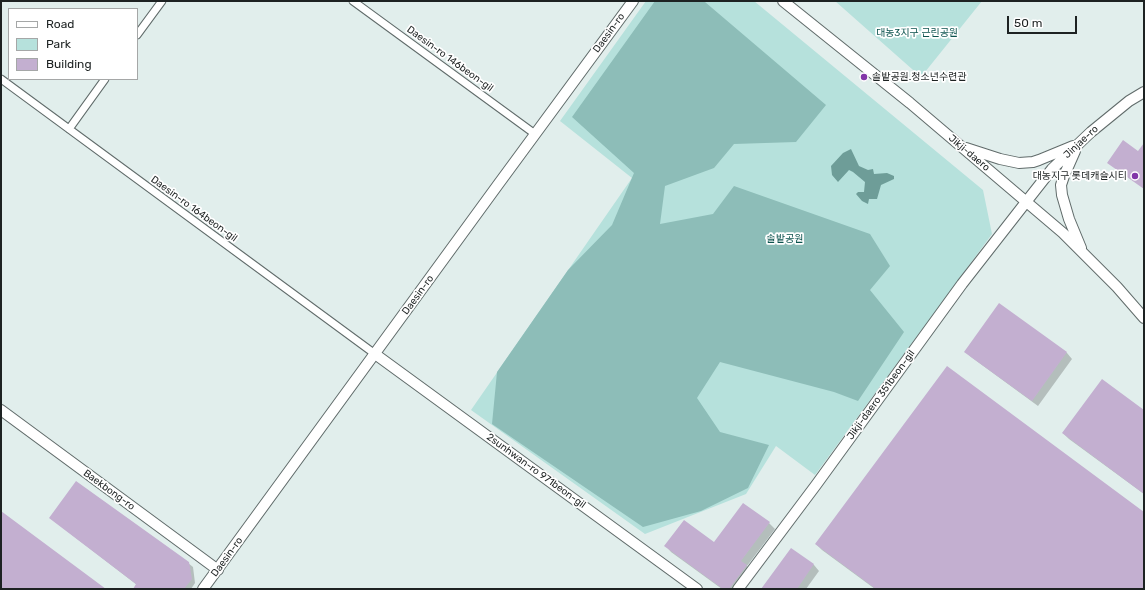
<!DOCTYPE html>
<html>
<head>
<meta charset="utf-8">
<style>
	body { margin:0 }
	#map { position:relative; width:1145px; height:590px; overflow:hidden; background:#e1eeec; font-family:Rubik,sans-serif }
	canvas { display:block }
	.frame { position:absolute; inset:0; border:2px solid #1d2222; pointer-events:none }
	.legend { position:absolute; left:8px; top:8px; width:130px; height:72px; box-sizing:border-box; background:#fff; border:1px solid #a5a7a7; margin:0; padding:5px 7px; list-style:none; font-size:12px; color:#1d2222 }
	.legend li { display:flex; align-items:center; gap:8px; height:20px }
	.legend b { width:20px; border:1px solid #a5a7a7 }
	.scale { position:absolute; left:1007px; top:16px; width:70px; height:18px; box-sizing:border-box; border:2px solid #1d2222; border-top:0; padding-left:5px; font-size:12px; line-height:14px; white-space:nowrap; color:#1d2222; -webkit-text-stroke:3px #fff; paint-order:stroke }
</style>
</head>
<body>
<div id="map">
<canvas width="1145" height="590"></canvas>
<div class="frame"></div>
<ul class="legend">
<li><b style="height:5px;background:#fff"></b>Road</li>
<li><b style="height:11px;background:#b6e1dc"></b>Park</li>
<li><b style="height:11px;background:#c3afd0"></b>Building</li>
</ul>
<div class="scale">50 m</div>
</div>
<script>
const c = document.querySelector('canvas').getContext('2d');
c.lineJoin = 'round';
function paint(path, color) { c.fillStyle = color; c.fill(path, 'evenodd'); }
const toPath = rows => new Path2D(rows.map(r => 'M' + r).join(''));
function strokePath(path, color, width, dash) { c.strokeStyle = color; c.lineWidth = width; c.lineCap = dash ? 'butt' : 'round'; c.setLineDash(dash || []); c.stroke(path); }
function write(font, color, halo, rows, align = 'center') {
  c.font = font + ' Rubik,"Noto Sans KR",sans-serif'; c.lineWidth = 3.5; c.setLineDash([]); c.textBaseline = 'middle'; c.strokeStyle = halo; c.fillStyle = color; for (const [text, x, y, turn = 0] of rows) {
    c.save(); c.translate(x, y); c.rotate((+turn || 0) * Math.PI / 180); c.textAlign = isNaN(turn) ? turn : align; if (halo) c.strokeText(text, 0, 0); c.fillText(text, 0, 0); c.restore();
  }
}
const green = toPath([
	[646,1,754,1,983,190,992,234,815,475,776,446,746,494,645,534,471,410,632,178,560,121],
	[835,1,982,1,921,77]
]);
const forest = toPath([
	[655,1,705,2,826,105,796,142,734,144,714,168,665,186,660,224,713,214,734,186,870,234,890,266,870,290,904,332,858,401,834,392,720,362,697,398,720,432,769,445,748,488,701,511,643,527,492,424,497,372,568,270,612,225,634,173,572,117]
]);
const water = toPath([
	[851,149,859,166,868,170,873,169,874,174,887,173,894,176,894,179,881,185,877,199,869,199,868,204,862,201,856,194,858,192,864,192,865,182,853,172,849,170,838,182,832,175,831,166,843,153]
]);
const shadow = toPath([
	[999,305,1067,353,1072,359,1038,406,971,357,966,352],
	[1144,411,1144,494,1069,439,1063,433],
	[1144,513,1144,589,875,589,822,550,816,544],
	[50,518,188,563,193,567,195,583,191,589,134,589,137,585],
	[769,523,775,529,747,566,752,572,739,589,722,589,671,552,666,546,715,544],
	[791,549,814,565,819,571,806,589,762,589]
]);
const building = toPath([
	[1123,140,1138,151,1144,143,1144,189,1107,163],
	[999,303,1067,352,1032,401,964,352],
	[947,366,1144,512,1144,589,876,589,815,544],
	[1102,379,1144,410,1144,494,1062,433],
	[76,481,189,562,192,579,184,589,133,589,136,584,49,518],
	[743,503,770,522,741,561,747,565,729,589,723,589,664,546,684,520,714,542],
	[1,511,106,589,1,589],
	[791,548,814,564,797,589,761,589]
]);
const street = toPath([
	[353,1,535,134],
	[137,35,162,1],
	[1,79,375,354],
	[69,129,105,79]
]);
const secondary = toPath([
	[783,1,910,103,1063,233,1117,287,1144,318],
	[966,148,1000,159,1019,163,1033,162,1039,160,1073,146],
	[1075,151,1064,176,1061,185,1062,195,1069,219,1081,248],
	[375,354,697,589],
	[1,410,218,570],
	[203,589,497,186,633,1],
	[738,589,816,485,962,284,1026,202,1052,169,1091,132,1129,101,1144,92]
]);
const markers = [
	[864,77,4,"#8236a8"],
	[1135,176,4,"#8236a8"]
];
const streetNames = [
	["Daesin-ro",609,33,-54],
	["Daesin-ro 146beon-gil",450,59,36],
	["Jinjae-ro",1081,142,-43],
	["Jikji-daero",969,153,40],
	["Daesin-ro 164beon-gil",194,209,36],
	["Daesin-ro",418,295,-54],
	["Jikji-daero 351beon-gil",881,395,-54],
	["2sunhwan-ro 971beon-gil",536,471,36],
	["Baekbong-ro",109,490,36],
	["Daesin-ro",227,557,-54]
];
const parkNames = [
	["대농3지구 근린공원",917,33],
	["솔밭공원",785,239]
];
const poiNames = [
	["솔밭공원.청소년수련관",872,77],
	["대농지구 롯데캐슬시티",1127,176,"right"]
];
paint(green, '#b6e1dc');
paint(forest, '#8dbdb8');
paint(water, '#6e9d98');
paint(shadow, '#0003');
paint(building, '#c3afd0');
strokePath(street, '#606b6a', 9);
strokePath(secondary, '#606b6a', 12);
strokePath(street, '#fff', 7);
strokePath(secondary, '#fff', 10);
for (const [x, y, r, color] of markers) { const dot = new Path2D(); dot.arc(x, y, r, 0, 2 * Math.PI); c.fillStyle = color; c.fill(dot); strokePath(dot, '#fff', 1.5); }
write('10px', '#1d2222', '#fff', streetNames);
write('10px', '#0b524d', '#fff', parkNames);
write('10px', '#1d2222', '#fff', poiNames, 'left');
</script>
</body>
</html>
